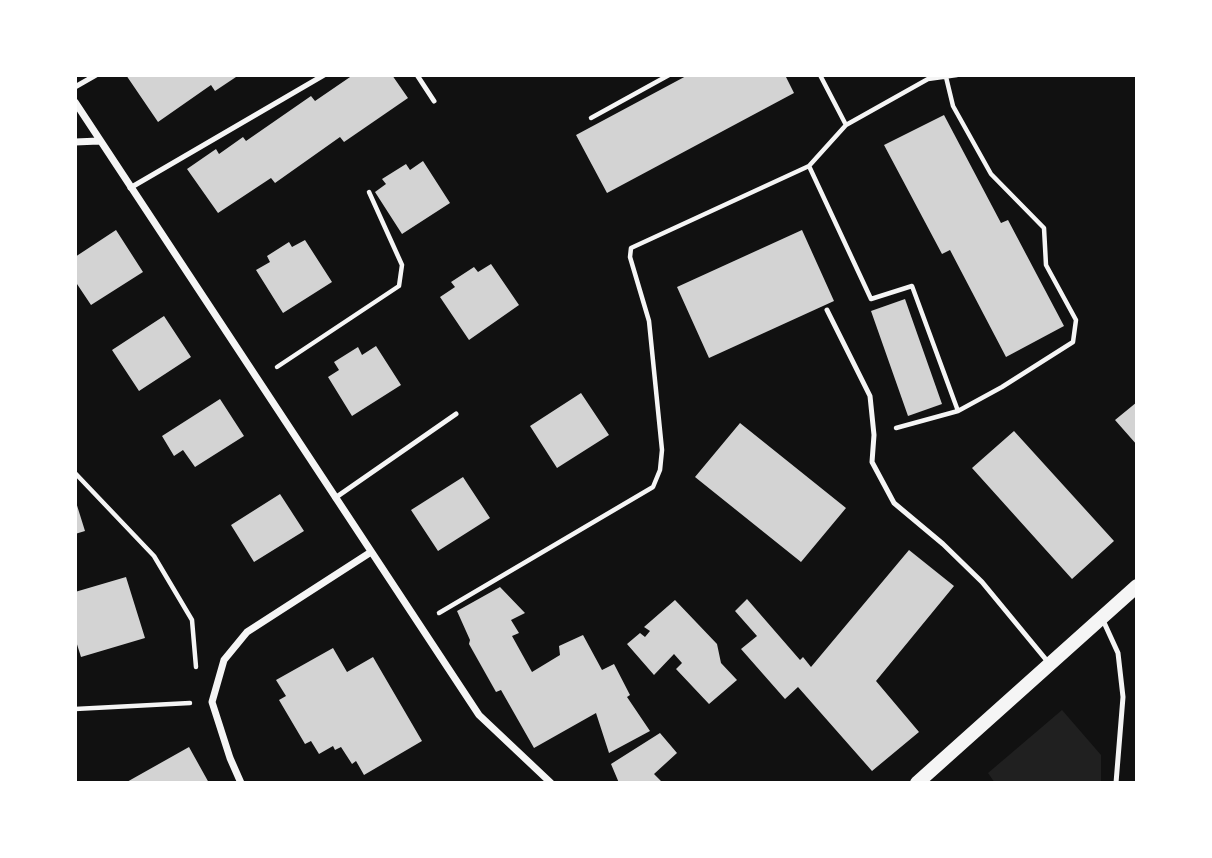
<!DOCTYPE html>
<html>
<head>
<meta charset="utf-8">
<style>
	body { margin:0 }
	#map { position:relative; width:1212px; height:858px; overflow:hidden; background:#111; font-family:Quicksand,sans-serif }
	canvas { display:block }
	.frame { position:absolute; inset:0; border:77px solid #fff; pointer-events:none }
</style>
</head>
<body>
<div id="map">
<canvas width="1212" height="858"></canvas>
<div class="frame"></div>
</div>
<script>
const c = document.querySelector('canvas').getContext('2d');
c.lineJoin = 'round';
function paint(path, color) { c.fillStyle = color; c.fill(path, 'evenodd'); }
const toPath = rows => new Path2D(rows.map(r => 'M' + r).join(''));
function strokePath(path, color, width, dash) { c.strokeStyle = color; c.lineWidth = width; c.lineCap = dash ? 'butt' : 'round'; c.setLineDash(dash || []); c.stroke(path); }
const green = toPath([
	[1062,710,1101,755,1101,783,995,783,988,773]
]);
const building = toPath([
	[126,75,239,75,215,91,211,85,158,122],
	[353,75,392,75,408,98,344,142,340,137,275,183,271,178,218,213,187,169,216,149,219,154,243,137,246,141,311,96,315,101],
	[688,75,785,75,794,93,607,193,576,135],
	[944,115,1001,223,1008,220,1064,326,1006,357,950,250,942,254,884,145],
	[423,161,450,203,402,234,375,192,386,184,382,179,406,164,410,170],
	[116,230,143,272,91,305,75,281,75,257],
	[802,230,834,301,709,358,677,287],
	[305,240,332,282,283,313,256,270,270,262,267,256,289,242,292,247],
	[491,264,519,305,469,340,440,297,455,287,451,282,474,267,478,272],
	[905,299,942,404,908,416,871,311],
	[164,316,191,357,139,391,112,350],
	[376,346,401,385,352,416,328,377,339,370,334,362,358,347,362,355],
	[581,393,609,435,557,468,530,426],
	[220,399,244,436,195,467,183,450,174,456,162,436],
	[1137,402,1137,445,1115,420],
	[740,423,846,508,801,562,695,477],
	[1014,431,1114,541,1072,579,972,468],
	[463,477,490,518,438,551,411,510],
	[280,494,304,531,254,562,231,525],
	[75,499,85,531,75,534],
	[909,550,954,586,876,681,919,732,872,771,798,687,785,699,741,649,757,636,735,611,747,599,800,660,803,657,811,667],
	[126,577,145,638,81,657,75,638,75,592],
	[500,587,525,613,511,620,519,633,512,636,532,672,560,655,559,646,583,635,602,670,614,664,630,695,627,697,650,731,609,753,596,713,534,748,501,690,496,692,469,644,470,640,457,611],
	[675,600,717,644,721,663,737,680,709,704,676,669,682,663,674,654,654,675,627,644,640,633,645,637,650,631,644,627],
	[333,648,347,672,373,657,422,741,364,775,356,761,352,764,341,747,335,750,333,746,319,754,311,741,305,744,279,700,286,696,276,680],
	[660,733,677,753,654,774,663,783,619,783,611,764],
	[189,747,209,783,125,783]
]);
const path = toPath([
	[820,75,846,125],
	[946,77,953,106,991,174,1044,228,1046,265,1076,320,1073,342,1002,387,958,411],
	[591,118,669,75],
	[809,166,871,299,912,286,958,411,896,428],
	[277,367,399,286,402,265,369,192],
	[75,473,154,556,192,620,196,667],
	[439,613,653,487,660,470,662,450,649,321,630,257,631,248,809,166,846,125,928,79,957,75],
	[75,709,190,703]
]);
const service = toPath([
	[417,75,434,101],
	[75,87,96,75],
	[130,188,324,75],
	[827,310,870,396,874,435,872,462,894,503,943,544,982,582,1048,662],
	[335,498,456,414],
	[1102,618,1118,653,1123,697,1116,783]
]);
const minor = toPath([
	[75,102,479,715,551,783],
	[75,142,99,141],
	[241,783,230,758,212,702,224,660,247,632,371,552]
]);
const secondary = toPath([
	[917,783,1137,586]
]);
paint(green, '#202020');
paint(building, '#d3d3d3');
strokePath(path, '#f5f5f5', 4.5);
strokePath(service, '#f5f5f5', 5);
strokePath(minor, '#f5f5f5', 7);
strokePath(secondary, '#f5f5f5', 14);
</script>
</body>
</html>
